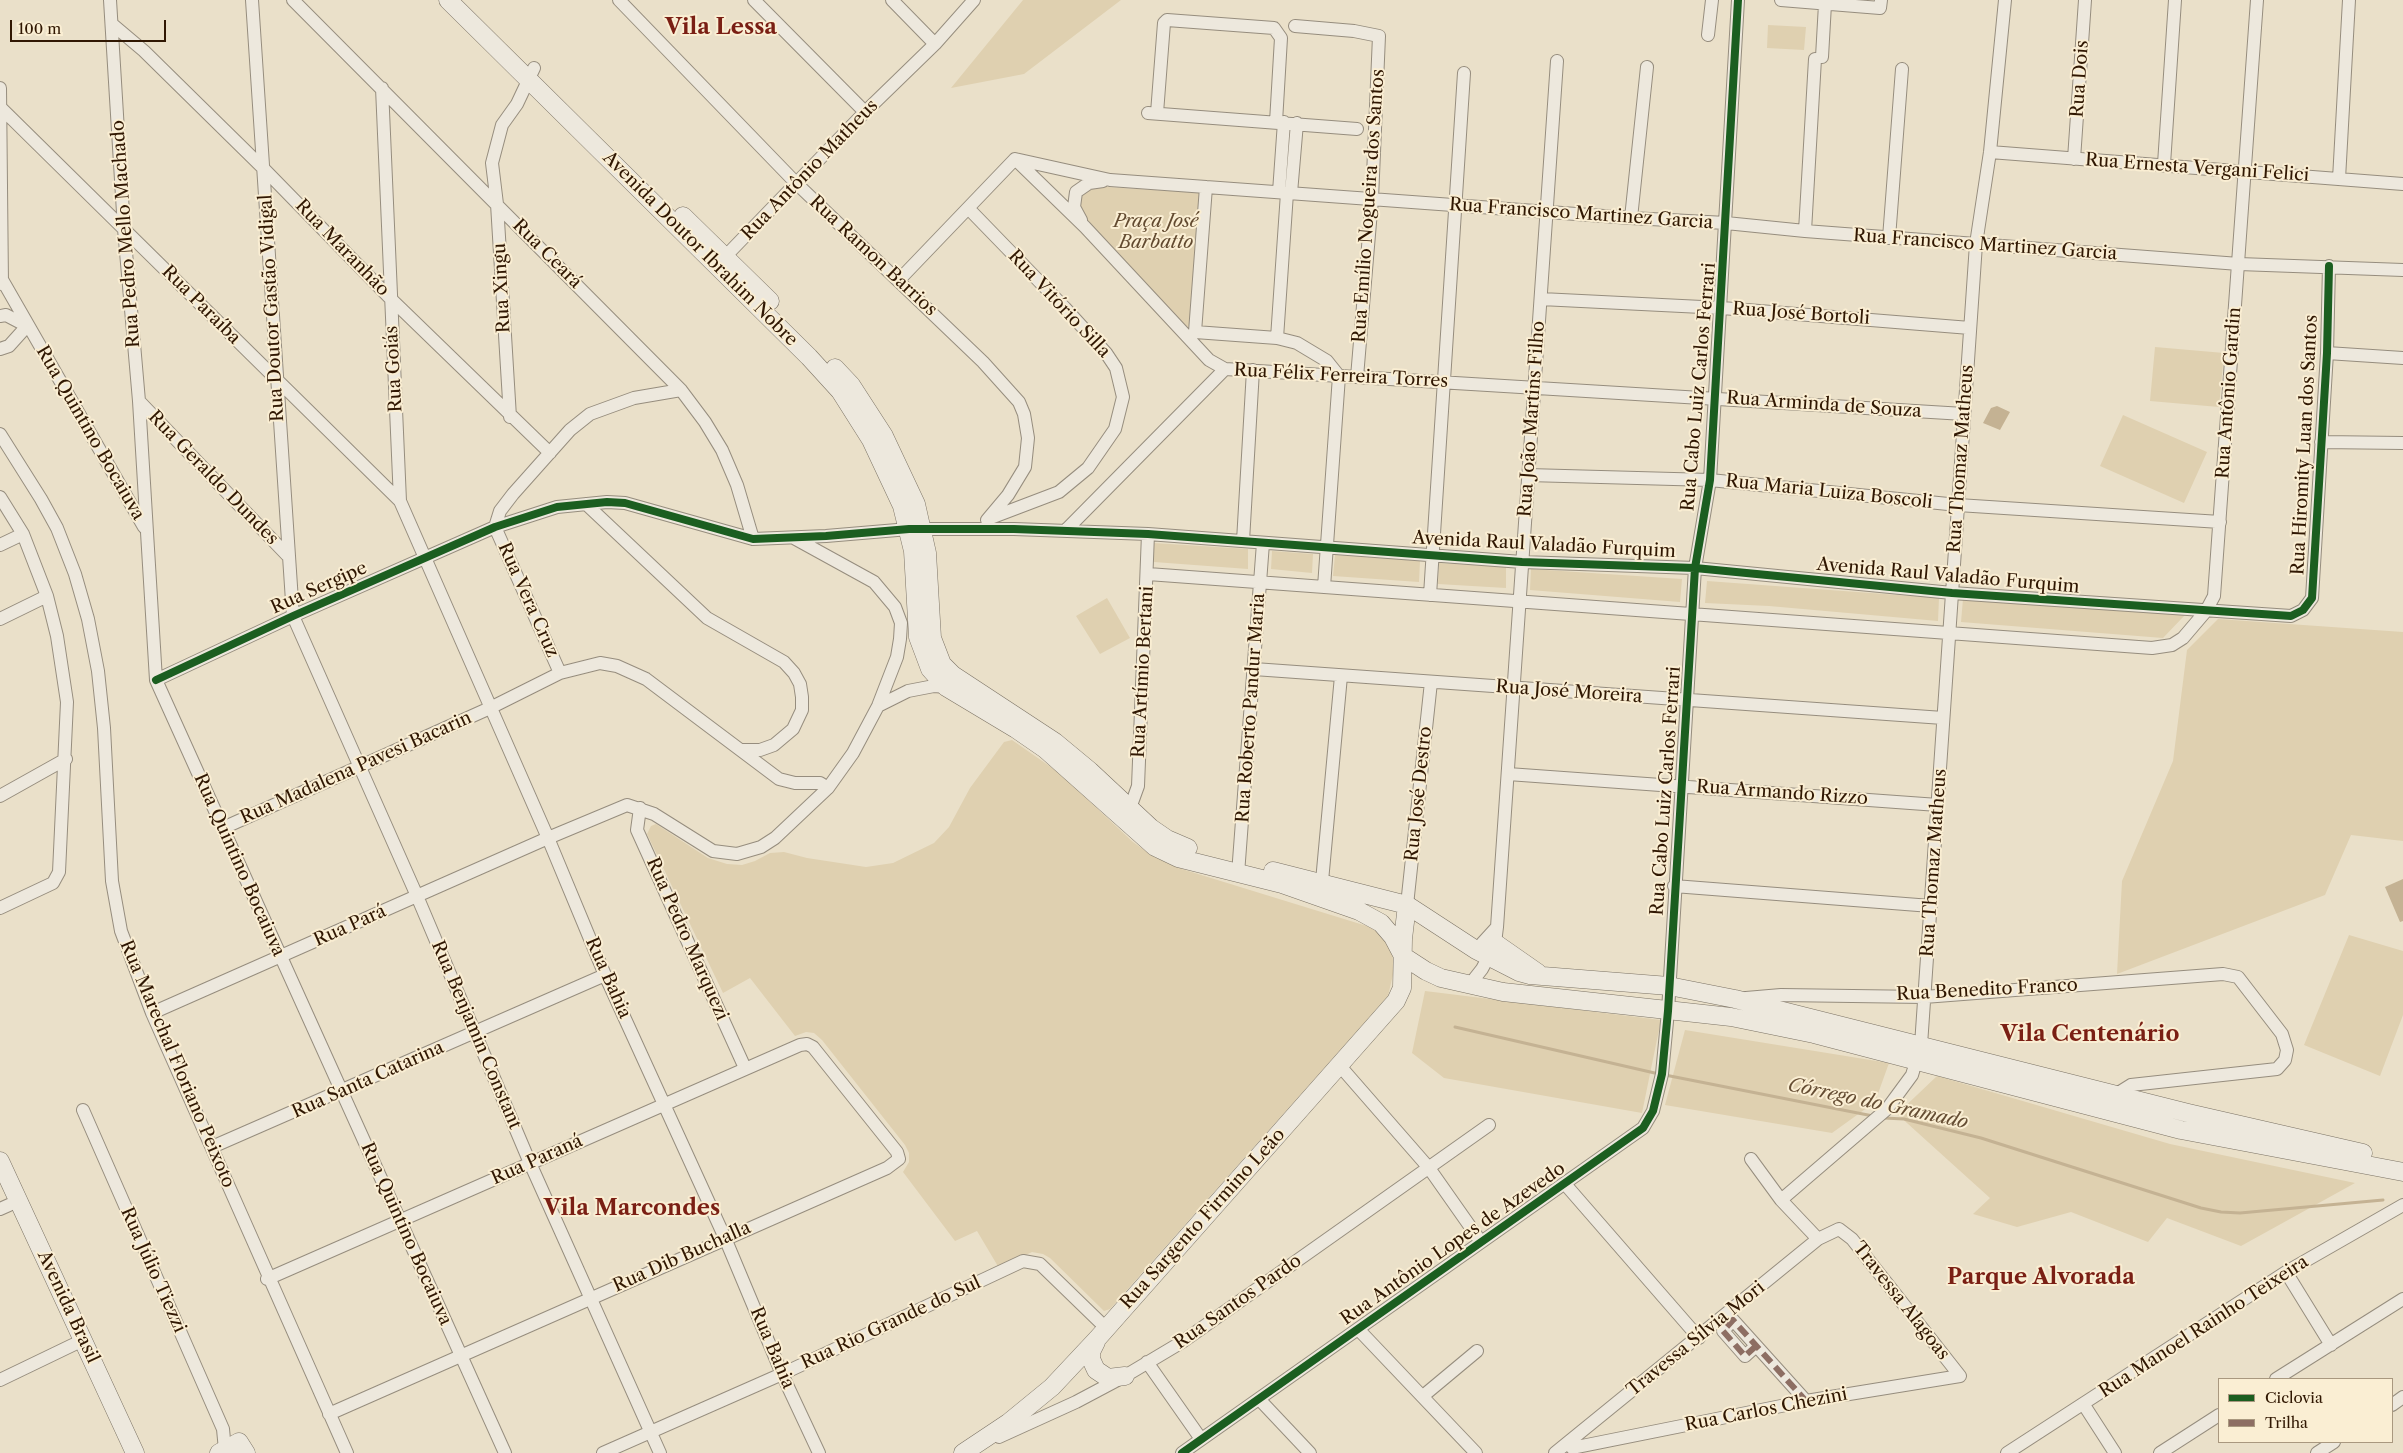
<!DOCTYPE html>
<html>
<head>
<meta charset="utf-8">
<style>
	body { margin:0 }
	#map { position:relative; width:2403px; height:1453px; overflow:hidden; background:#eae0c9; font-family:"Libre Caslon Text",serif }
	canvas { display:block }
	.legend { position:absolute; left:2218px; top:1378px; width:175px; height:65px; box-sizing:border-box; background:#faeed3; border:1px solid #a9987f; margin:0; padding:6px 9px; list-style:none; font-size:15px; color:#301702 }
	.legend li { display:flex; align-items:center; gap:10px; height:25px }
	.legend b { width:25px; border:1px solid #a9987f }
	.scale { position:absolute; left:10px; top:20px; width:156px; height:22px; box-sizing:border-box; border:2px solid #301702; border-top:0; padding-left:6px; font-size:15px; line-height:18px; white-space:nowrap; color:#301702; -webkit-text-stroke:4px #faeed3; paint-order:stroke }
</style>
</head>
<body>
<div id="map">
<canvas width="2403" height="1453"></canvas>
<ul class="legend">
<li><b style="height:6px;background:#1b5e20"></b>Ciclovia</li>
<li><b style="height:6px;background:#8d6e63"></b>Trilha</li>
</ul>
<div class="scale">100 m</div>
</div>
<script>
const c = document.querySelector('canvas').getContext('2d');
c.lineJoin = 'round';
function paint(path, color) { c.fillStyle = color; c.fill(path, 'evenodd'); }
const toPath = rows => new Path2D(rows.map(r => 'M' + r).join(''));
function strokePath(path, color, width, dash) { c.strokeStyle = color; c.lineWidth = width; c.lineCap = dash ? 'butt' : 'round'; c.setLineDash(dash || []); c.stroke(path); }
function write(font, color, halo, rows, align = 'center') {
  c.font = font + ' "Libre Caslon Text",serif'; c.lineWidth = 4; c.setLineDash([]); c.textBaseline = 'middle'; c.strokeStyle = halo; c.fillStyle = color; for (const [text, x, y, turn = 0] of rows) {
    c.save(); c.translate(x, y); c.rotate((+turn || 0) * Math.PI / 180); c.textAlign = isNaN(turn) ? turn : align; if (halo) c.strokeText(text, 0, 0); c.fillText(text, 0, 0); c.restore();
  }
}
const green = toPath([
	[1023,0,1121,0,1024,74,951,88],
	[1768,25,1806,27,1804,50,1767,48],
	[1091,186,1203,193,1191,326,1186,327,1086,220,1080,207,1080,201,1083,194],
	[2155,347,2224,353,2219,407,2150,401],
	[2123,415,2207,452,2184,503,2100,466],
	[1154,543,1248,549,1248,569,1154,562],
	[1272,551,1313,554,1312,573,1271,569],
	[1335,555,1420,561,1419,582,1333,576],
	[1439,563,1506,567,1506,588,1438,584],
	[1531,569,1682,579,1680,602,1530,590],
	[1707,581,1939,598,1938,621,1769,606,1705,603],
	[1107,598,1130,638,1100,654,1076,616],
	[1963,599,2185,615,2163,638,1961,622],
	[2218,619,2403,632,2403,841,2351,835,2325,895,2117,974,2122,881,2173,761,2187,650],
	[1012,740,1058,772,1133,842,1154,857,1185,870,1370,927,1391,941,1394,970,1388,996,1110,1309,1104,1311,1050,1258,1043,1254,1032,1252,999,1268,977,1231,955,1241,903,1172,909,1162,909,1153,905,1145,822,1040,814,1033,806,1032,795,1036,750,978,723,993,647,834,651,826,656,824,708,858,727,864,742,865,755,861,770,853,784,852,807,858,866,867,893,863,934,843,949,827,970,788,1004,742],
	[2349,935,2403,951,2403,1015,2380,1076,2304,1045],
	[1425,991,1661,1020,1642,1113,1444,1078,1412,1053],
	[1685,1030,1889,1063,1875,1102,1832,1133,1665,1105],
	[1937,1076,2170,1144,2355,1183,2241,1246,2167,1218,2148,1242,2071,1212,2017,1227,1973,1214,1990,1198,1897,1114]
]);
const water = toPath([
	[1997,406,2010,412,2000,430,1983,423,1991,408],
	[2403,879,2403,921,2400,922,2385,887]
]);
const stream = toPath([
	[1455,1027,1659,1074],
	[1665,1075,1873,1116],
	[1884,1118,1904,1119,1981,1138,2201,1208,2221,1212,2240,1213,2383,1200]
]);
const street = toPath([
	[110,0,124,229,139,401,156,680,505,1453],
	[252,0,293,616,417,896,530,1163,660,1453],
	[293,0,681,390,705,422,722,450,737,485,753,539],
	[619,0,796,183,983,362,1019,402,1024,414,1028,438,1025,467,1008,495,987,520],
	[754,0,865,112],
	[892,0,935,44],
	[1781,0,1880,8,1881,0],
	[112,24,144,51,264,169,391,299,550,453],
	[1295,26,1354,31,1379,36,1372,199,1357,377],
	[1708,35,1712,0],
	[1822,57,1825,4],
	[0,88,2,284],
	[382,88,400,501],
	[1,108,400,501,548,838,605,975,725,1238,782,1374,819,1453],
	[1148,113,1357,129],
	[1157,113,1164,23,1167,20,1274,28,1281,38,1276,122],
	[1990,152,2403,184],
	[1015,159,1110,180,1631,218,1726,223,1805,231,2239,264,2403,270],
	[1015,159,1085,227,1209,360,1225,369,1964,414],
	[2074,159,2085,0],
	[2164,164,2175,0],
	[2339,179,2349,0],
	[1279,192,1284,122],
	[1291,193,1297,123],
	[968,208,1065,308,1106,353,1116,368,1123,397,1115,429,1088,468,1059,492,988,519],
	[1631,218,1647,67],
	[1081,220,1074,207,1076,192,1089,183,1103,181],
	[1805,231,1815,59],
	[1889,238,1902,69],
	[720,262,865,112,935,44,974,0],
	[0,276,144,527],
	[899,280,1015,159],
	[1541,299,1722,308,1970,328],
	[0,316,6,315,27,326],
	[1195,332,1277,338,1297,343,1327,361,1339,376,1324,587],
	[1190,337,1195,332,1206,187],
	[1277,338,1287,193],
	[0,349,9,346,27,326],
	[2327,353,2403,358],
	[139,401,287,555],
	[510,417,497,204,492,163,502,125,517,104,534,68],
	[0,434,41,499,57,528,75,574,88,619,98,671,104,728,112,881,121,931,152,1013,347,1453],
	[2321,442,2403,443],
	[1528,475,1710,480,1958,505,2220,522],
	[0,497,23,534,47,596,57,636,67,702,59,872,53,883,0,908],
	[586,504,707,618,784,662,794,673,800,684,802,697,802,710,793,729,774,745,760,750,743,750],
	[495,527,500,511,513,494,570,430,590,414,634,398,681,390],
	[495,527,560,673],
	[1066,530,1225,369],
	[1243,541,1253,370],
	[0,545,23,534],
	[1148,574,2152,648,2172,645,2183,638,2206,611,2214,596,2257,0],
	[1430,595,1464,73],
	[0,619,47,596],
	[1254,669,1943,718],
	[156,680,293,616,495,527,557,507,607,502,625,503,753,539,826,536,909,529,1014,529,1148,534,1522,562,1695,568,1952,593,2291,616,2303,610,2312,598,2327,353,2329,266],
	[878,706,908,691,934,686,946,687],
	[1508,774,1938,805],
	[0,796,66,759],
	[640,808,637,830,745,1068],
	[1130,808,1138,786,1148,534],
	[223,828,490,708,560,673,600,663,617,666,646,679,779,779,795,783,820,783,828,788],
	[1238,874,1263,543],
	[1674,886,1931,906],
	[1321,892,1341,676],
	[1407,905,1431,682],
	[1476,950,1497,927],
	[1471,983,1482,969,1489,956,1495,943,1497,927,1557,61],
	[1746,998,1781,995,1924,997,2223,974,2238,977,2282,1034,2287,1050,2285,1060,2277,1069,2131,1085,2115,1095],
	[152,1013,548,838,627,805,654,814,713,851,737,854,761,847,775,838,828,788,853,753,878,706,897,657,900,639,901,623,895,607,874,582,794,538],
	[1340,1066,1429,1168,1481,1242],
	[83,1110,223,1429,225,1450],
	[212,1147,605,975],
	[1751,1159,1781,1200,1818,1239],
	[1565,1184,1699,1338],
	[1781,1200,1887,1109,1912,1075,1921,1045,1976,244,1990,152,2005,0],
	[0,1209,18,1201],
	[2286,1272,2331,1345],
	[267,1279,800,1045,807,1044,813,1047,897,1152,899,1159,887,1168,329,1414],
	[1358,1329,1476,1453],
	[1756,1346,1745,1356,1723,1331,1733,1320,1806,1401],
	[1147,1362,1201,1439],
	[2276,1379,2403,1299],
	[0,1380,83,1340],
	[1423,1396,1477,1351],
	[1259,1399,1310,1453],
	[2084,1405,2115,1453],
	[2392,1405,2403,1397],
	[999,1437,1076,1402,1125,1376,1182,1342,1489,1125],
	[603,1453,782,1374,1023,1261,1040,1264,1106,1328],
	[1182,1453,1643,1128,1653,1111,1662,1074,1668,1011,1695,568,1710,480,1738,0],
	[1555,1453,1818,1239,1839,1229,1852,1239,1960,1376,1806,1401,1572,1448],
	[2007,1453,2286,1272,2403,1205],
	[2160,1453,2219,1415],
	[2317,1453,2334,1442]
]);
const secondary = toPath([
	[448,0,809,357,840,391,871,440,902,506,913,551,918,637,930,669,946,687,1016,729,1045,749,1155,847,1178,858,1282,884,1359,911,1381,923,1393,937,1403,956,1426,971,1441,978,1503,992,1731,1017,1814,1034,2181,1130,2403,1172],
	[683,216,770,301],
	[835,368,851,385,884,436,916,504,927,553,932,638,942,664,953,675,1055,742,1090,771,1151,828,1167,839,1188,848],
	[1273,871,1407,905,1476,950,1519,972,1530,975,1669,986,1735,999,2188,1113,2363,1153],
	[1495,943,1538,973],
	[0,1161,135,1453],
	[1096,1342,1091,1352,1091,1359,1096,1370,1108,1378,1125,1376],
	[219,1453,239,1442,246,1453],
	[963,1453,1008,1423,1052,1387,1097,1339,1396,1001,1402,988,1403,939,1407,905]
]);
const quiet = toPath([
	[1756,1346,1745,1356,1723,1331,1733,1320,1806,1401]
]);
const cycleway = toPath([
	[156,680,293,616,495,527,557,507,607,502,625,503,753,539,826,536,909,529,1014,529,1148,534,1522,562,1695,568,1952,593,2291,616,2303,610,2312,598,2327,353,2329,266],
	[1182,1453,1643,1128,1653,1111,1662,1074,1668,1011,1695,568,1710,480,1738,0]
]);
const streetNames = [
	["Rua Dois",2080,79,-86],
	["Rua Ernesta Vergani Felici",2197,168,4],
	["Rua Antônio Matheus",810,170,-46],
	["Rua Emílio Nogueira dos Santos",1369,206,-86],
	["Rua Francisco Martinez Garcia",1581,214,4],
	["Rua Pedro Mello Machado",126,234,-94],
	["Rua Francisco Martinez Garcia",1985,245,4],
	["Rua Maranhão",342,248,46],
	["Avenida Doutor Ibrahim Nobre",700,249,45],
	["Rua Ceará",547,254,45],
	["Rua Ramon Barrios",873,256,43],
	["Rua Xingu",502,288,-93],
	["Rua Vitório Silla",1059,304,47],
	["Rua Paraíba",201,305,45],
	["Rua Doutor Gastão Vidigal",272,308,-93],
	["Rua José Bortoli",1801,314,4],
	["Rua Goiás",394,369,-93],
	["Rua Félix Ferreira Torres",1341,376,3],
	["Rua Cabo Luiz Carlos Ferrari",1699,387,-85],
	["Rua Antônio Gardin",2229,393,-86],
	["Rua Arminda de Souza",1824,405,4],
	["Rua João Martins Filho",1532,419,-86],
	["Rua Quintino Bocaiuva",90,433,60],
	["Rua Hiromity Luan dos Santos",2305,445,-87],
	["Rua Thomaz Matheus",1961,459,-86],
	["Rua Geraldo Dundes",213,478,46],
	["Rua Maria Luiza Boscoli",1829,492,6],
	["Avenida Raul Valadão Furquim",1544,545,3],
	["Avenida Raul Valadão Furquim",1948,576,5],
	["Rua Sergipe",319,588,-24],
	["Rua Vera Cruz",528,600,66],
	["Rua Artímio Bertani",1143,672,-87],
	["Rua José Moreira",1569,692,4],
	["Rua Roberto Pandur Maria",1251,708,-86],
	["Rua Madalena Pavesi Bacarin",356,768,-24],
	["Rua Cabo Luiz Carlos Ferrari",1666,791,-86],
	["Rua Armando Rizzo",1782,793,4],
	["Rua José Destro",1419,794,-84],
	["Rua Thomaz Matheus",1934,863,-86],
	["Rua Quintino Bocaiuva",239,865,66],
	["Rua Pará",350,926,-24],
	["Rua Pedro Marquezi",687,939,66],
	["Rua Bahia",608,978,66],
	["Rua Benedito Franco",1987,990,-3],
	["Rua Benjamin Constant",476,1035,67],
	["Rua Marechal Floriano Peixoto",177,1064,67],
	["Rua Santa Catarina",368,1080,-24],
	["Rua Paraná",537,1160,-24],
	["Rua Sargento Firmino Leão",1203,1219,-48],
	["Rua Quintino Bocaiuva",406,1234,66],
	["Rua Antônio Lopes de Azevedo",1453,1244,-35],
	["Rua Dib Buchalla",682,1257,-24],
	["Rua Júlio Tiezzi",153,1270,66],
	["Travessa Alagoas",1901,1301,52],
	["Rua Santos Pardo",1238,1302,-35],
	["Avenida Brasil",68,1307,65],
	["Rua Rio Grande do Sul",891,1323,-25],
	["Rua Manoel Rainho Teixeira",2204,1327,-33],
	["Travessa Sílvia Mori",1696,1339,-39],
	["Rua Bahia",772,1348,67],
	["Rua Carlos Chezini",1766,1410,-11]
];
const parkNames = [
	["Praça José",1156,222],
	["Barbatto",1156,243]
];
const waterNames = [
	["Córrego do Gramado",1878,1104,12]
];
const districtNames = [
	["Vila Lessa",721,28],
	["Vila Centenário",2090,1035],
	["Vila Marcondes",632,1209],
	["Parque Alvorada",2041,1278]
];
paint(green, '#dfd0b0');
paint(water, '#c4b293');
strokePath(stream, '#c4b293', 3);
strokePath(street, '#968d7e', 14);
strokePath(secondary, '#7b7264', 19);
strokePath(street, '#ede8dd', 12);
strokePath(secondary, '#ede8dd', 18);
strokePath(quiet, '#8d6e63', 6, [12, 6]);
strokePath(cycleway, '#1b5e20', 8);
write('18px', '#301702', '#faeed3', streetNames);
write('italic 18px', '#624a30', '#faeed3', parkNames);
write('italic 19px', '#654d33', '#faeed3', waterNames);
write('bold 22px', '#7a1f14', '#faeed3', districtNames);
</script>
</body>
</html>
